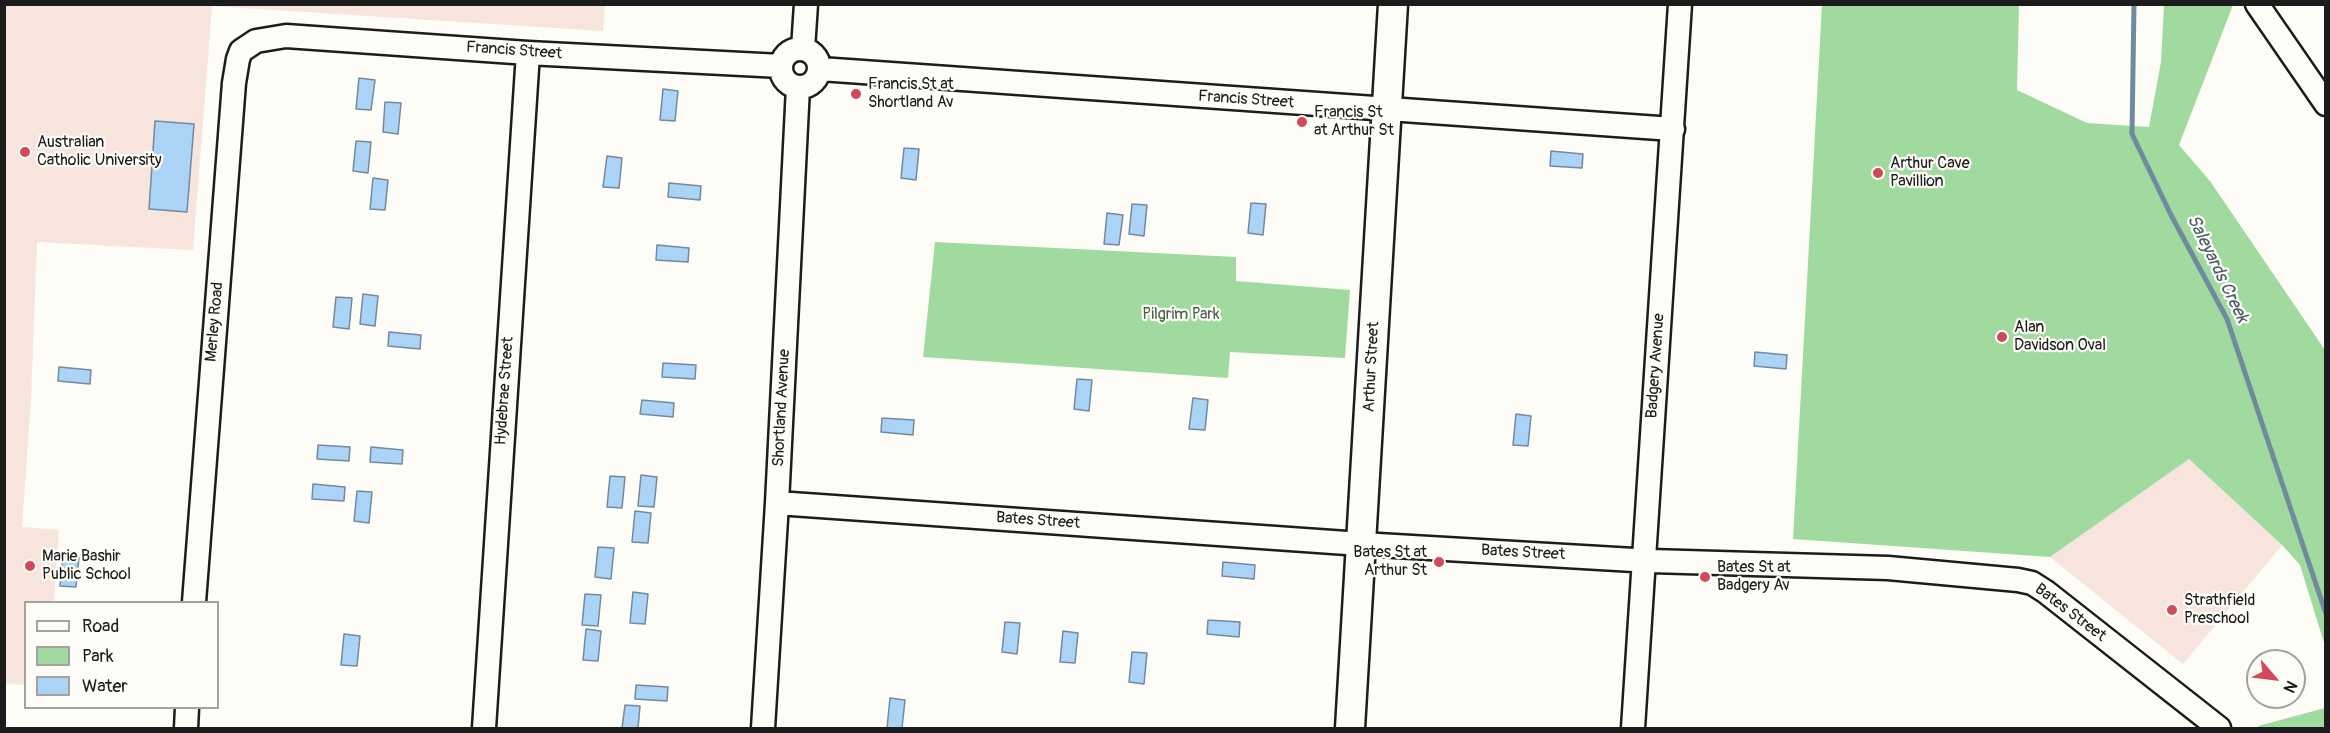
<!DOCTYPE html>
<html>
<head>
<meta charset="utf-8">
<style>
	body { margin:0 }
	#map { position:relative; width:2330px; height:733px; overflow:hidden; background:#fdfcf7; font-family:Pangolin,sans-serif }
	canvas { display:block }
	.frame { position:absolute; inset:0; border:6px solid #1c1c1c; pointer-events:none }
	.legend { position:absolute; left:24px; top:601px; width:195px; height:108px; box-sizing:border-box; background:#fdfcf7; border:2px solid #a3a29f; margin:0; padding:8px 10px; list-style:none; font-size:18px; color:#1c1c1c }
	.legend li { display:flex; align-items:center; gap:12px; height:30px }
	.legend b { width:30px; border:2px solid #a3a29f }
	.north { position:absolute; left:2246px; top:649px; width:60px; height:60px; box-sizing:border-box; background:#fdfcf7; border:2px solid #a3a29f; border-radius:50%; rotate:118deg; font-size:16px; font-weight:700; line-height:24px; text-align:center; color:#1c1c1c }
	.north::after { content:''; display:block; margin:auto; width:21px; height:27px; background:#d1495b; clip-path:polygon(50% 0,100% 100%,50% 72%,0 100%) }
</style>
</head>
<body>
<div id="map">
<canvas width="2330" height="733"></canvas>
<div class="frame"></div>
<ul class="legend">
<li><b style="height:8px;background:#fdfcf7"></b>Road</li>
<li><b style="height:16px;background:#a1da9f"></b>Park</li>
<li><b style="height:16px;background:#abd3f5"></b>Water</li>
</ul>
<div class="north">N</div>
</div>
<script>
const c = document.querySelector('canvas').getContext('2d');
c.lineJoin = 'round';
function paint(path, color) { c.fillStyle = color; c.fill(path, 'evenodd'); }
const toPath = rows => new Path2D(rows.map(r => 'M' + r).join(''));
function strokePath(path, color, width, dash) { c.strokeStyle = color; c.lineWidth = width; c.lineCap = dash ? 'butt' : 'round'; c.setLineDash(dash || []); c.stroke(path); }
function write(font, color, halo, rows, align = 'center') {
  c.font = font + ' Pangolin,sans-serif'; c.lineWidth = 4.5; c.setLineDash([]); c.textBaseline = 'middle'; c.strokeStyle = halo; c.fillStyle = color; for (const [text, x, y, turn = 0] of rows) {
    c.save(); c.translate(x, y); c.rotate((+turn || 0) * Math.PI / 180); c.textAlign = isNaN(turn) ? turn : align; if (halo) c.strokeText(text, 0, 0); c.fillText(text, 0, 0); c.restore();
  }
}
const built = toPath([
	[4,5,605,5,603,31,212,6,193,250,37,242,31,399,22,527,59,530,54,602,26,602,25,685,4,683],
	[2189,459,2282,545,2183,664,2050,557]
]);
const green = toPath([
	[1822,5,2019,5,2017,90,2087,123,2149,127,2161,62,2164,5,2233,5,2179,145,2210,181,2325,350,2325,646,2300,565,2282,545,2189,459,2050,557,1793,539],
	[935,242,1236,257,1236,281,1350,290,1345,358,1230,352,1228,378,923,357],
	[2325,708,2325,728,2261,728,2258,726]
]);
const water = toPath([
	[359,78,375,80,371,110,356,109,359,78],
	[663,89,678,91,675,121,660,120,663,89],
	[385,102,401,103,398,134,383,132,385,102],
	[155,121,194,124,187,212,149,209,155,121],
	[356,141,371,142,368,173,353,171,356,141],
	[904,148,919,149,916,180,901,178,904,148],
	[1551,151,1583,154,1582,168,1550,166,1551,151],
	[607,156,622,158,619,188,603,187,607,156],
	[373,178,388,180,385,210,370,209,373,178],
	[669,183,701,186,700,200,668,197,669,183],
	[1251,203,1266,204,1263,235,1248,233,1251,203],
	[1132,204,1147,205,1144,236,1129,234,1132,204],
	[1107,213,1123,215,1119,245,1104,244,1107,213],
	[657,245,689,248,688,262,656,260,657,245],
	[363,294,378,296,375,326,360,324,363,294],
	[336,297,352,298,349,329,333,327,336,297],
	[389,332,421,335,420,349,388,346,389,332],
	[1755,352,1787,355,1786,369,1754,366,1755,352],
	[663,363,696,365,695,379,662,377,663,363],
	[59,367,91,370,90,384,58,381,59,367],
	[1077,379,1092,380,1089,411,1074,409,1077,379],
	[1193,398,1208,400,1205,430,1189,429,1193,398],
	[642,400,674,403,673,417,640,414,642,400],
	[1516,414,1531,416,1528,446,1513,445,1516,414],
	[882,418,914,420,913,435,881,432,882,418],
	[318,445,350,447,349,461,317,459,318,445],
	[371,447,403,450,402,464,370,462,371,447],
	[641,475,657,477,654,507,638,506,641,475],
	[610,476,625,477,622,508,607,507,610,476],
	[313,484,345,487,344,501,312,499,313,484],
	[357,491,372,492,369,523,354,521,357,491],
	[635,511,651,513,648,543,632,542,635,511],
	[598,547,614,548,611,579,595,577,598,547],
	[63,555,79,557,76,587,60,586,63,555],
	[1223,562,1255,565,1254,579,1222,576,1223,562],
	[633,592,648,594,645,624,630,623,633,592],
	[585,594,601,595,598,626,582,625,585,594],
	[1208,620,1240,622,1239,637,1207,634,1208,620],
	[1005,622,1020,623,1017,654,1002,652,1005,622],
	[586,629,601,631,598,661,583,660,586,629],
	[1063,631,1078,633,1075,663,1060,662,1063,631],
	[344,634,360,636,357,666,341,665,344,634],
	[1132,652,1147,653,1144,684,1129,682,1132,652],
	[636,685,668,687,667,701,635,699,636,685],
	[890,698,905,700,902,728,887,728,890,698],
	[625,705,640,706,638,728,622,728,625,705]
]);
const stream = toPath([
	[2134,4,2132,134,2171,215,2227,319,2326,614]
]);
const minor = toPath([
	[2257,4,2326,104],
	'781 68a19 19 0 1 1 38 0a19 19 0 1 1-38 0Z',
	[803,49,806,4],
	[820,69,1673,129],
	[777,503,1361,544,1651,561,1888,568,2018,580,2032,583,2046,592,2219,728],
	[194,602,234,83,238,59,241,51,256,41,286,36,528,53,781,66],
	[186,728,187,708],
	[484,728,528,53],
	[763,728,777,503,798,87],
	[1633,728,1680,4]
]);
const major = toPath([
	[1350,728,1393,4]
]);
const markers = [
	[856,94,6,"#d1495b"],
	[1302,122,6,"#d1495b"],
	[25,152,6,"#d1495b"],
	[1878,173,6,"#d1495b"],
	[2002,337,6,"#d1495b"],
	[1439,562,6,"#d1495b"],
	[30,566,6,"#d1495b"],
	[1705,577,6,"#d1495b"],
	[2172,610,6,"#d1495b"]
];
const streetNames = [
	["Francis Street",514,51,4],
	["Francis Street",1246,100,4],
	["Merley Road",215,322,-85],
	["Badgery Avenue",1656,366,-86],
	["Arthur Street",1372,367,-87],
	["Hydebrae Street",505,391,-86],
	["Shortland Avenue",782,408,-87],
	["Bates Street",1038,521,4],
	["Bates Street",1523,553,3],
	["Bates Street",2070,613,37]
];
const poiNames = [
	["Francis St at",868,85],
	["Shortland Av",868,103],
	["Francis St",1314,113],
	["at Arthur St",1314,131],
	["Australian",37,143],
	["Catholic University",37,161],
	["Arthur Cave",1890,164],
	["Pavillion",1890,182],
	["Alan",2014,328],
	["Davidson Oval",2014,346],
	["Bates St at",1427,553,"right"],
	["Arthur St",1427,571,"right"],
	["Marie Bashir",42,557],
	["Public School",42,575],
	["Bates St at",1717,568],
	["Badgery Av",1717,586],
	["Strathfield",2184,601],
	["Preschool",2184,619]
];
const parkNames = [
	["Pilgrim Park",1181,315]
];
const waterNames = [
	["Saleyards Creek",2217,269,64]
];
paint(built, '#f6e4dd');
paint(green, '#a1da9f');
paint(water, '#abd3f5');
strokePath(water, '#728a9e', 1.5);
strokePath(stream, '#728a9e', 5);
strokePath(minor, '#1c1c1c', 27);
strokePath(major, '#1c1c1c', 33);
strokePath(minor, '#fdfcf7', 22);
strokePath(major, '#fdfcf7', 28);
for (const [x, y, r, color] of markers) { const dot = new Path2D(); dot.arc(x, y, r, 0, 2 * Math.PI); c.fillStyle = color; c.fill(dot); strokePath(dot, '#fdfcf7', 2); }
write('16px', '#1c1c1c', '#fdfcf7', streetNames);
write('16px', '#1c1c1c', '#fdfcf7', poiNames, 'left');
write('16px', '#4b5e4a', '#fdfcf7', parkNames);
write('italic 18px', '#4e5c68', '#fdfcf7', waterNames);
</script>
</body>
</html>
